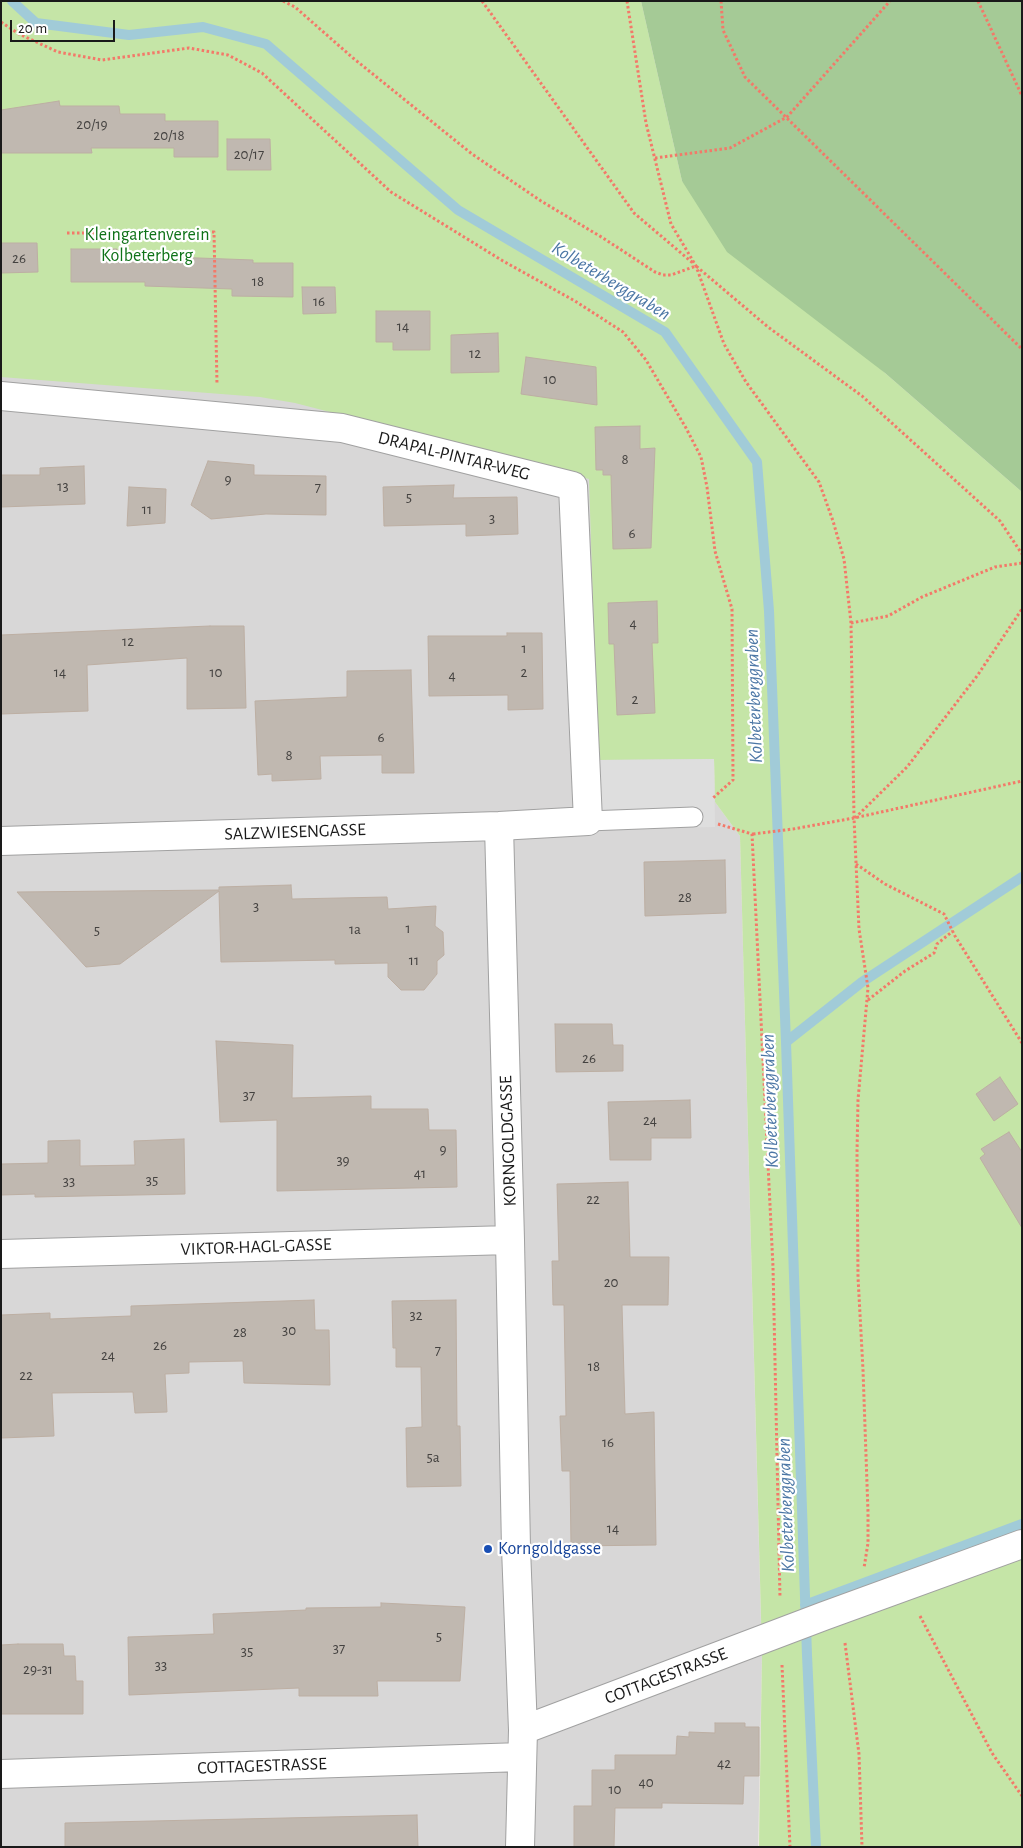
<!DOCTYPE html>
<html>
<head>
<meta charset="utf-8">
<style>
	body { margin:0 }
	#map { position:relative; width:1023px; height:1848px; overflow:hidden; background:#ece8e0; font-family:"Alegreya Sans",sans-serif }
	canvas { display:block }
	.frame { position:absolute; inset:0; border:2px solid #1a1a1a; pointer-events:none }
	.scale { position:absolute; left:10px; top:20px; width:105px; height:22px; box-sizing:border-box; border:2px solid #1a1a1a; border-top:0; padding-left:6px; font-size:15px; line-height:18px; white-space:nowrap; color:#1a1a1a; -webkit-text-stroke:4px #fff; paint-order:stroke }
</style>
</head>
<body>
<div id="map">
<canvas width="1023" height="1848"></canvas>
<div class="frame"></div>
<div class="scale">20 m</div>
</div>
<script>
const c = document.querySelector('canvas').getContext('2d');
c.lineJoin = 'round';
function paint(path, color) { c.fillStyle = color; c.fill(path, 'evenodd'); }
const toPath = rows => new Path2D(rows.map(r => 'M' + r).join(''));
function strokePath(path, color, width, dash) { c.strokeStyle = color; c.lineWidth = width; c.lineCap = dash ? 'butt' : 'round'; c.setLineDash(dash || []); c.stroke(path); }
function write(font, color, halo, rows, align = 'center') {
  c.font = font + ' "Alegreya Sans",sans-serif'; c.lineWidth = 4.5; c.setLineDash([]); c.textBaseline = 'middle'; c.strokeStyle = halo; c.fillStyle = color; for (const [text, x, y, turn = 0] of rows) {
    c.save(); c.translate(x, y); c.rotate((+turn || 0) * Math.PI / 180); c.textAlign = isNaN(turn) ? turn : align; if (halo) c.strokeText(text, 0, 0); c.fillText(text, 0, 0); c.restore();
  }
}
const residential = toPath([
	[1,67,592,351,714,759,715,802,740,836,761,1622,1022,1530,762,1654,758,1847,1,1847]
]);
const grass = toPath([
	[1,1,641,1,682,181,885,373,1022,492,1022,1847,759,1847,762,1654,740,836,715,802,714,759,598,760,589,479,295,403,260,397,1,377]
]);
const forest = toPath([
	[641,1,1022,1,1022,492,885,373,727,252,682,181]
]);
const parking = toPath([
	[714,759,715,827,600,829,598,760]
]);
const stream = toPath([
	[12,1,36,23,129,35,203,27,266,44,458,210,665,332,757,462,769,611,786,1042,807,1655,816,1847],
	[786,1042,862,982,1022,877],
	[805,1605,1022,1524]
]);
const building = toPath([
	[59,101,60,106,119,106,120,114,165,114,165,121,218,121,218,157,174,157,174,148,91,148,92,153,1,153,1,110,59,101],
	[227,139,270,139,271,170,227,170,227,139],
	[1,243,37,243,38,272,1,273,1,243],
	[71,249,117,249,117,255,253,260,253,263,293,263,293,297,232,296,232,289,145,286,145,282,71,282,71,249],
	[302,287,335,287,336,313,303,314,302,287],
	[376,311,430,311,430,350,393,350,393,342,376,342,376,311],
	[498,333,499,372,451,373,451,335,498,333],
	[526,357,596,367,597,405,521,394,526,357],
	[640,426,640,449,655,448,651,548,613,549,611,475,603,475,603,470,596,470,595,427,640,426],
	[208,461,254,465,254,475,326,476,326,515,266,514,211,519,191,505,208,461],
	[84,466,85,504,1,507,1,475,40,475,40,468,84,466],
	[454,485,453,498,517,497,518,534,466,536,466,524,384,526,383,487,454,485],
	[129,487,166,489,165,523,127,526,129,487],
	[657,601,658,643,652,643,655,713,617,715,614,644,609,644,608,603,657,601],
	[210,626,244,626,246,708,187,709,187,658,87,665,88,711,1,714,1,635,210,626],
	[507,633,542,633,543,709,508,710,508,695,429,696,428,636,507,636,507,633],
	[411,670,414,773,382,773,382,755,320,756,321,779,272,781,272,774,258,775,255,701,347,697,347,671,411,670],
	[725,860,726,913,645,916,644,862,725,860],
	[291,885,292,899,387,897,388,909,436,906,435,926,443,932,444,955,437,961,437,974,424,990,401,990,388,977,388,963,335,964,335,960,221,962,219,891,120,964,86,967,17,892,219,890,219,887,291,885],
	[555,1024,612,1024,613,1045,623,1045,623,1071,556,1072,555,1024],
	[216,1041,293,1045,292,1098,371,1096,371,1109,428,1109,429,1130,456,1130,457,1187,277,1191,277,1120,220,1122,216,1041],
	[1000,1077,1018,1104,994,1121,976,1094,1000,1077],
	[690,1100,691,1138,651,1138,651,1160,610,1160,608,1102,690,1100],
	[1009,1132,1022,1152,1022,1228,980,1158,985,1154,981,1149,1009,1132],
	[184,1139,185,1194,35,1197,35,1194,1,1195,1,1164,48,1163,48,1141,80,1140,80,1166,135,1165,134,1141,184,1139],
	[628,1182,630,1257,669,1257,668,1305,622,1305,625,1414,654,1412,656,1545,571,1546,570,1471,562,1471,560,1416,566,1416,564,1305,553,1305,552,1261,559,1261,557,1184,628,1182],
	[314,1300,315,1330,329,1330,330,1385,244,1383,243,1361,189,1362,189,1373,165,1374,167,1412,135,1413,133,1392,52,1393,54,1436,1,1438,1,1315,50,1313,50,1319,131,1316,131,1306,314,1300],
	[456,1300,457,1426,460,1426,461,1486,407,1487,406,1428,422,1427,421,1367,396,1367,396,1348,393,1348,392,1301,456,1300],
	[381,1603,465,1607,460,1681,377,1681,378,1696,299,1696,299,1688,129,1695,128,1637,214,1634,213,1614,306,1610,306,1608,381,1607,381,1603],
	[18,1644,63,1644,64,1656,75,1656,76,1681,83,1681,83,1714,1,1714,1,1645,18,1644],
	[715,1723,745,1723,745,1727,759,1727,759,1776,744,1776,743,1804,662,1803,662,1808,615,1808,614,1847,574,1847,574,1806,592,1806,592,1770,615,1770,615,1755,676,1755,677,1736,689,1737,689,1732,715,1733,715,1723],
	[417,1815,418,1847,65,1847,65,1823,417,1815]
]);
const path = toPath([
	[283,1,295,7,353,58,472,154,541,201,603,238,655,272,663,275,671,275,696,266,768,327,862,396,1000,521,1022,554],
	[482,1,634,213,694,264],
	[627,1,646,123,671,224,696,266,724,344,746,382,819,482,833,521,844,559,851,623,854,818,859,929,868,988,858,1100,857,1153,858,1277,863,1370,868,1512,868,1543,864,1568],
	[721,1,723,30,745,77,1022,349],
	[978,1,1022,96],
	[1,22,19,34,58,52,102,60,189,48,228,55,262,73,391,192,503,261,575,301,623,332,646,360,686,428,701,457,707,487,715,551,732,609,733,780,713,798],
	[655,158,730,148,787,117,890,1],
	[67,233,214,232,217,385],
	[851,623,888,616,922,597,995,567,1022,563],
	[855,818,907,767,977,676,1022,609],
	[718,824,752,834,773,1267,780,1598],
	[753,834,793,829,854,818,1022,781],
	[856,864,885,884,944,914,955,936,1022,1043],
	[868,1000,905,971,934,953,937,944,953,931],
	[920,1616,992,1753,1022,1796],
	[845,1643,859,1754,862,1847],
	[782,1665,790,1847]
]);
const service = toPath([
	[588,821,693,817]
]);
const minor = toPath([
	[1,396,342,428,573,486,588,821,499,826,1,841],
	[499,826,510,1240,516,1548,523,1730,520,1847],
	[1,1254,510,1240],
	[523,1730,824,1616,1022,1544],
	[1,1774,522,1757]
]);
const markers = [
	[488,1549,5,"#1a4fb4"]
];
const numberNames = [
	["20/19",92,124],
	["20/18",169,135],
	["20/17",249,154],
	["26",19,258],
	["18",258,281],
	["16",319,301],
	["14",403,326],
	["12",475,353],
	["10",550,379],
	["8",625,459],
	["9",228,479],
	["13",63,486],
	["7",318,487],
	["5",409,497],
	["11",147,509],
	["3",492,518],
	["6",632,533],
	["4",633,623],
	["12",128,641],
	["1",524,648],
	["14",60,672],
	["10",216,672],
	["2",524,672],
	["4",452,675],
	["2",635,699],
	["6",381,737],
	["8",289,755],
	["28",685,897],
	["3",256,906],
	["1",408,928],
	["1a",355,929],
	["5",97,930],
	["11",414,960],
	["26",589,1058],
	["37",249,1095],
	["24",650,1120],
	["9",443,1149],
	["39",343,1160],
	["41",420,1173],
	["35",152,1180],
	["33",69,1181],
	["22",593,1199],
	["20",611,1282],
	["32",416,1315],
	["30",289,1330],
	["28",240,1332],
	["26",160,1345],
	["7",438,1350],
	["24",108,1355],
	["18",594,1366],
	["22",26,1375],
	["16",608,1442],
	["5a",433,1457],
	["14",613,1528],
	["5",439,1636],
	["37",339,1648],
	["35",247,1651],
	["33",161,1665],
	["29-31",38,1669],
	["42",724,1763],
	["40",646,1782],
	["10",615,1789]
];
const parkNames = [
	["Kleingartenverein",147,235],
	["Kolbeterberg",147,256]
];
const streetNames = [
	["DRAPAL-PINTAR-WEG",454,456,14],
	["SALZWIESENGASSE",295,832,-2],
	["KORNGOLDGASSE",508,1141,-92],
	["VIKTOR-HAGL-GASSE",256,1247,-2],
	["COTTAGESTRASSE",666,1676,-21],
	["COTTAGESTRASSE",262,1766,-2]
];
const transitNames = [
	["Korngoldgasse",498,1549]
];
const waterNames = [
	["Kolbeterberggraben",611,281,31],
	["Kolbeterberggraben",754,696,-92],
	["Kolbeterberggraben",770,1101,-92],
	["Kolbeterberggraben",786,1505,-92]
];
paint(residential, '#d8d7d7');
paint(grass, '#c5e5a7');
paint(forest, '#a5ca96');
paint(parking, '#dedede');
strokePath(stream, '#a1cbd8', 10);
paint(building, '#c0b8b0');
strokePath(building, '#bdafa3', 1);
strokePath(service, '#a1a1a1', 21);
strokePath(minor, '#a1a1a1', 30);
strokePath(path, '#f37969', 3, [2.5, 2.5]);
strokePath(service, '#fff', 19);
strokePath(minor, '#fff', 28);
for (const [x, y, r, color] of markers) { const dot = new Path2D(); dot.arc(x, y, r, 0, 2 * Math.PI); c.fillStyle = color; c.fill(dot); strokePath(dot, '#fff', 2); }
write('15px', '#444240', null, numberNames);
write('18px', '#0f7218', '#fff', parkNames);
write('18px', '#1a1a1a', '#fff', streetNames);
write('18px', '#164399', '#fff', transitNames, 'left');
write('italic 19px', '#4c77a5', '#fff', waterNames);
</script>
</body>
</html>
